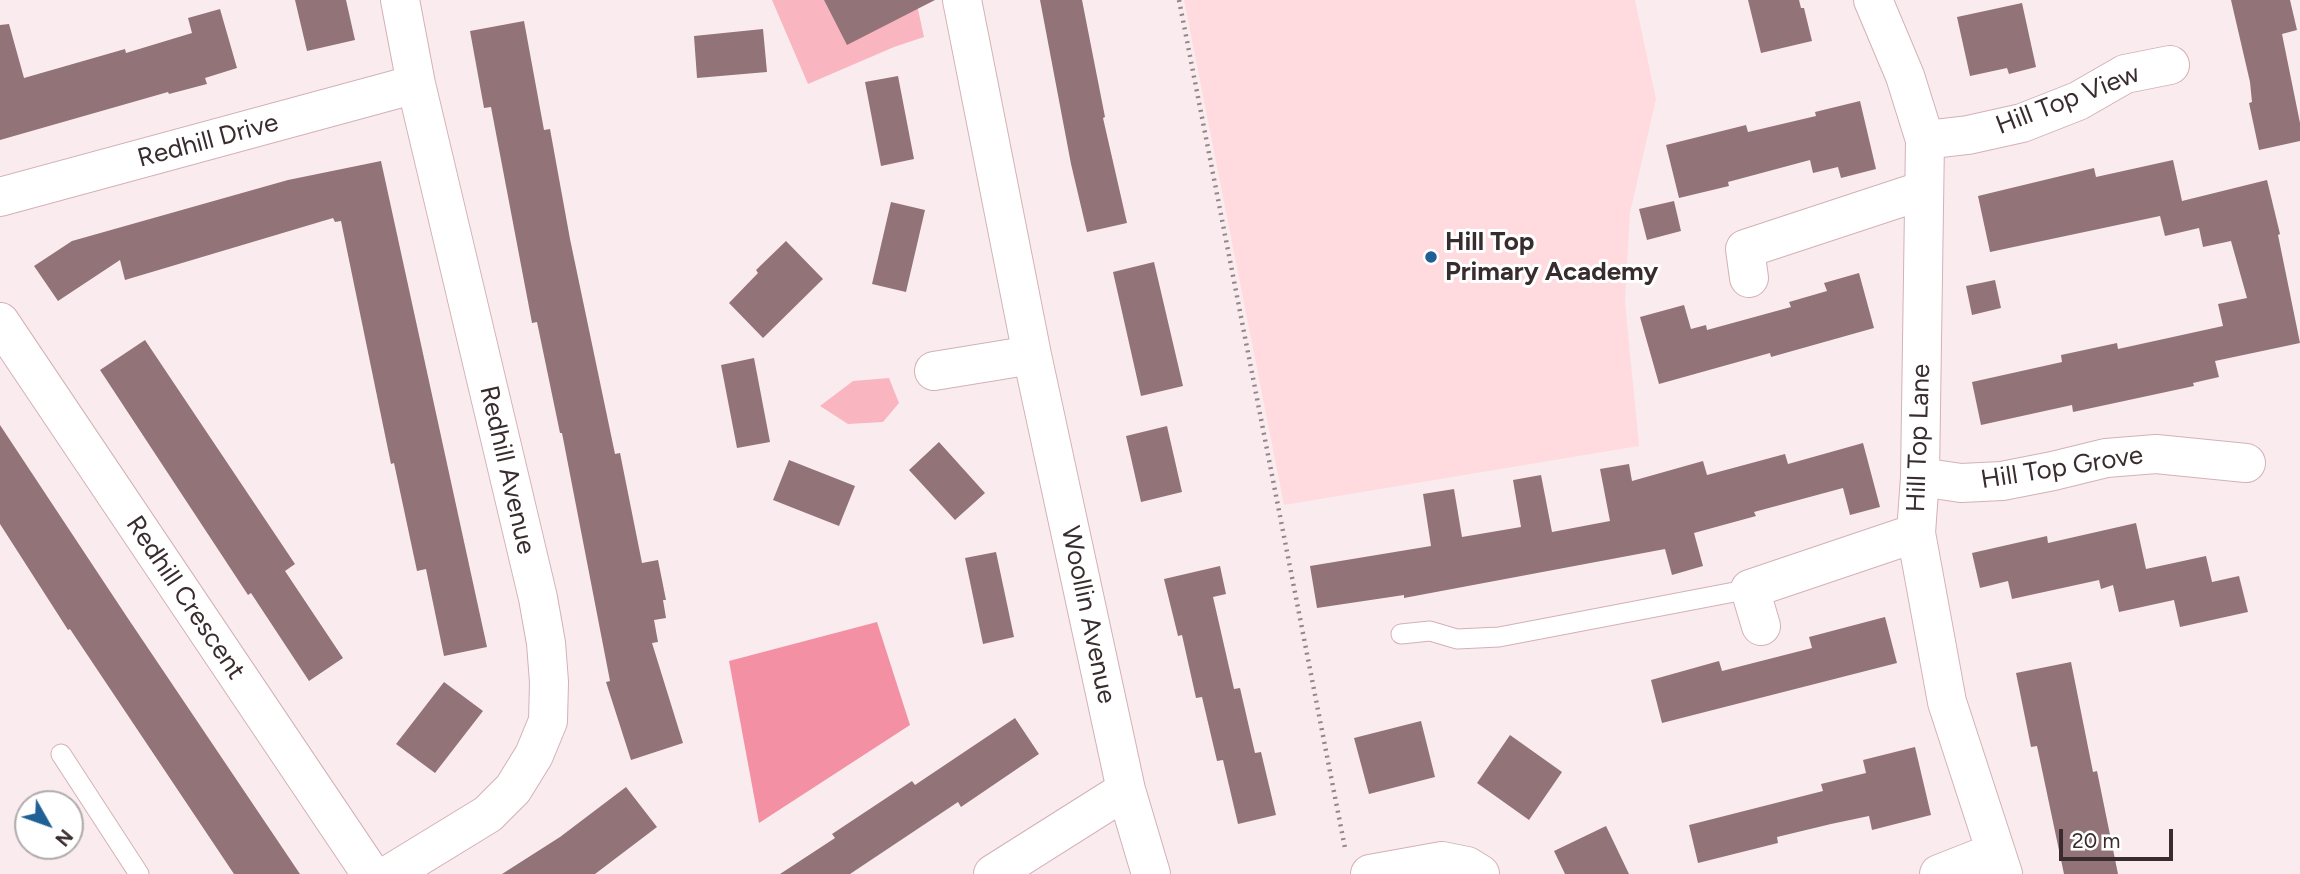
<!DOCTYPE html>
<html>
<head>
<meta charset="utf-8">
<style>
	body { margin:0 }
	#map { position:relative; width:2300px; height:874px; overflow:hidden; background:#faecee; font-family:Figtree,sans-serif }
	canvas { display:block }
	.north { position:absolute; left:14px; top:790px; width:70px; height:70px; box-sizing:border-box; background:#fff; border:2px solid #b0abab; border-radius:50%; rotate:130deg; font-size:19px; font-weight:700; line-height:28px; text-align:center; color:#392c2e }
	.north::after { content:''; display:block; margin:auto; width:24px; height:32px; background:#1f6096; clip-path:polygon(50% 0,100% 100%,50% 72%,0 100%) }
	.scale { position:absolute; left:2059px; top:829px; width:114px; height:32px; box-sizing:border-box; border:4px solid #392c2e; border-top:0; padding-left:9px; font-size:21px; line-height:24px; white-space:nowrap; color:#392c2e; -webkit-text-stroke:5px #fff; paint-order:stroke }
</style>
</head>
<body>
<div id="map">
<canvas width="2300" height="874"></canvas>
<div class="north">N</div>
<div class="scale">20 m</div>
</div>
<script>
const c = document.querySelector('canvas').getContext('2d');
c.lineJoin = 'round';
function paint(path, color) { c.fillStyle = color; c.fill(path, 'evenodd'); }
const toPath = rows => new Path2D(rows.map(r => 'M' + r).join(''));
function strokePath(path, color, width, dash) { c.strokeStyle = color; c.lineWidth = width; c.lineCap = dash ? 'butt' : 'round'; c.setLineDash(dash || []); c.stroke(path); }
function write(font, color, halo, rows, align = 'center') {
  c.font = font + ' Figtree,sans-serif'; c.lineWidth = 6; c.setLineDash([]); c.textBaseline = 'middle'; c.strokeStyle = halo; c.fillStyle = color; for (const [text, x, y, turn = 0] of rows) {
    c.save(); c.translate(x, y); c.rotate((+turn || 0) * Math.PI / 180); c.textAlign = isNaN(turn) ? turn : align; if (halo) c.strokeText(text, 0, 0); c.fillText(text, 0, 0); c.restore();
  }
}
const built = toPath([
	[1184,0,1635,0,1656,99,1630,213,1625,301,1639,446,1284,505]
]);
const green = toPath([
	[772,0,916,0,924,37,894,47,808,84],
	[889,378,899,403,883,422,848,424,820,406,853,381]
]);
const forest = toPath([
	[877,622,910,725,759,823,729,661]
]);
const building = toPath([
	[295,0,346,0,355,40,307,51],
	[824,0,935,0,847,45],
	[1040,0,1082,0,1105,117,1103,118,1127,223,1087,232,1071,164],
	[1748,0,1799,0,1801,8,1804,8,1812,41,1761,53],
	[2231,0,2290,0,2297,30,2282,34,2300,123,2300,141,2259,150,2249,103,2252,102,2250,82],
	[2022,3,2036,67,2009,74,2007,68,1970,76,1957,17],
	[220,9,237,68,205,78,207,84,169,94,168,92,0,140,0,25,9,24,24,78,125,49,126,53,192,33,188,18],
	[524,21,544,130,550,129,570,239,615,454,620,453,642,563,658,560,666,600,663,600,666,618,654,620,658,642,652,643,683,743,631,760,606,682,610,681,562,433,560,433,537,322,532,323,491,107,484,108,470,31],
	[763,29,767,72,697,78,694,36],
	[898,76,914,159,881,166,865,82],
	[1860,101,1876,169,1841,178,1838,167,1813,173,1810,160,1728,182,1729,186,1679,198,1666,145,1746,125,1748,132,1816,116,1815,112],
	[2173,160,2182,201,2267,180,2280,234,2278,235,2300,343,2215,361,2219,377,2193,383,2194,386,2073,412,2072,405,1981,425,1972,382,2062,362,2061,355,2117,343,2118,349,2223,326,2218,304,2247,298,2231,241,2203,247,2199,228,2165,236,2160,216,1990,252,1978,196,2094,168,2096,177],
	[381,161,487,647,444,656,426,569,417,571,394,463,391,464,341,221,335,222,333,218,125,280,120,260,58,301,34,266,72,241,288,180],
	[1674,201,1681,231,1647,240,1639,209],
	[891,202,925,210,906,292,872,284],
	[786,241,823,279,763,338,729,303,758,273,756,270],
	[1154,262,1183,386,1141,396,1113,272],
	[1859,273,1874,328,1771,357,1770,353,1659,384,1640,317,1684,305,1691,329,1706,325,1707,330,1791,307,1789,302,1827,291,1824,283],
	[1995,280,2001,308,1972,315,1966,286],
	[145,340,295,564,285,571,343,658,309,681,251,593,248,595,100,370],
	[754,358,770,442,737,448,721,365],
	[0,425,127,617,300,874,234,874,70,629,68,630,0,524],
	[1167,426,1182,492,1141,502,1126,436],
	[939,442,985,493,955,520,909,470],
	[1863,443,1880,507,1850,515,1843,488,1754,512,1756,516,1694,533,1703,566,1672,575,1665,549,1404,598,1404,595,1317,608,1310,566,1431,546,1423,494,1454,489,1462,537,1521,527,1513,480,1541,475,1552,532,1610,521,1600,469,1629,464,1632,481,1703,461,1707,475,1785,454,1788,464],
	[789,460,855,486,839,526,773,500],
	[2136,523,2146,569,2206,556,2212,582,2239,576,2248,612,2180,627,2174,600,2119,612,2113,585,2101,589,2099,580,2012,599,2008,581,1980,588,1972,553,2047,536,2048,543],
	[996,552,1014,637,983,644,965,558],
	[1220,566,1226,594,1213,597,1234,689,1240,688,1255,753,1261,752,1276,815,1238,824,1223,760,1217,761,1202,697,1196,698,1182,635,1178,636,1164,579],
	[1885,617,1897,663,1662,723,1651,680,1719,661,1722,671,1812,648,1809,637],
	[2071,662,2093,772,2097,771,2118,874,2064,874,2037,746,2031,747,2016,673],
	[444,682,483,711,435,773,396,744],
	[1015,718,1039,754,961,807,958,802,850,874,780,874,835,838,832,834,912,781,915,785],
	[1421,721,1435,777,1369,794,1354,738],
	[1510,735,1562,772,1529,820,1477,783],
	[1915,747,1931,815,1872,830,1869,816,1831,824,1777,837,1778,843,1698,863,1689,825,1823,791,1821,784,1866,773,1863,760],
	[626,787,657,827,595,874,502,874,560,837],
	[1606,826,1629,874,1565,874,1554,851]
]);
const path = toPath([
	[1179,0,1345,848]
]);
const service = toPath([
	[1401,634,1430,631,1457,639,1499,637,1750,589],
	[61,754,139,874]
]);
const minor = toPath([
	[962,0,1032,355,1126,790,1151,874],
	[1873,0,1905,76,1925,140,1920,477,1916,533,1947,702,2003,874],
	[1925,140,1968,135,2022,123,2078,101,2125,74,2170,65],
	[0,197,416,84],
	[1749,278,1745,249,1924,190],
	[0,322,371,874],
	[934,371,1032,355],
	[1920,477,1961,483,2002,481,2053,471,2106,458,2156,454,2246,463],
	[1761,626,1750,589,1916,533],
	[390,874,488,814,513,789,534,755,548,721,549,682,546,643,538,598,416,84,400,0],
	[993,874,1126,790],
	[1370,874,1442,861,1467,866,1480,874],
	[1939,874,1995,852]
]);
const markers = [
	[1431,257,7,"#1f6096"]
];
const streetNames = [
	["Hill Top View",2068,100,-21],
	["Redhill Drive",208,141,-15],
	["Hill Top Lane",1919,438,-88],
	["Hill Top Grove",2062,468,-9],
	["Redhill Avenue",507,470,77],
	["Redhill Crescent",185,598,56],
	["Woollin Avenue",1088,615,78]
];
const poiNames = [
	["Hill Top",1445,242],
	["Primary Academy",1445,272]
];
paint(built, '#ffdbe0');
paint(green, '#f9b5c0');
paint(forest, '#f490a3');
paint(building, '#927378');
strokePath(service, '#d3b1b6', 21);
strokePath(minor, '#d3b1b6', 40);
strokePath(path, '#938688', 4.5, [2, 5]);
strokePath(service, '#fff', 19);
strokePath(minor, '#fff', 38);
for (const [x, y, r, color] of markers) { const dot = new Path2D(); dot.arc(x, y, r, 0, 2 * Math.PI); c.fillStyle = color; c.fill(dot); strokePath(dot, '#fff', 2.5); }
write('26px', '#392c2e', '#fff', streetNames);
write('bold 26px', '#392c2e', '#fff', poiNames, 'left');
</script>
</body>
</html>
